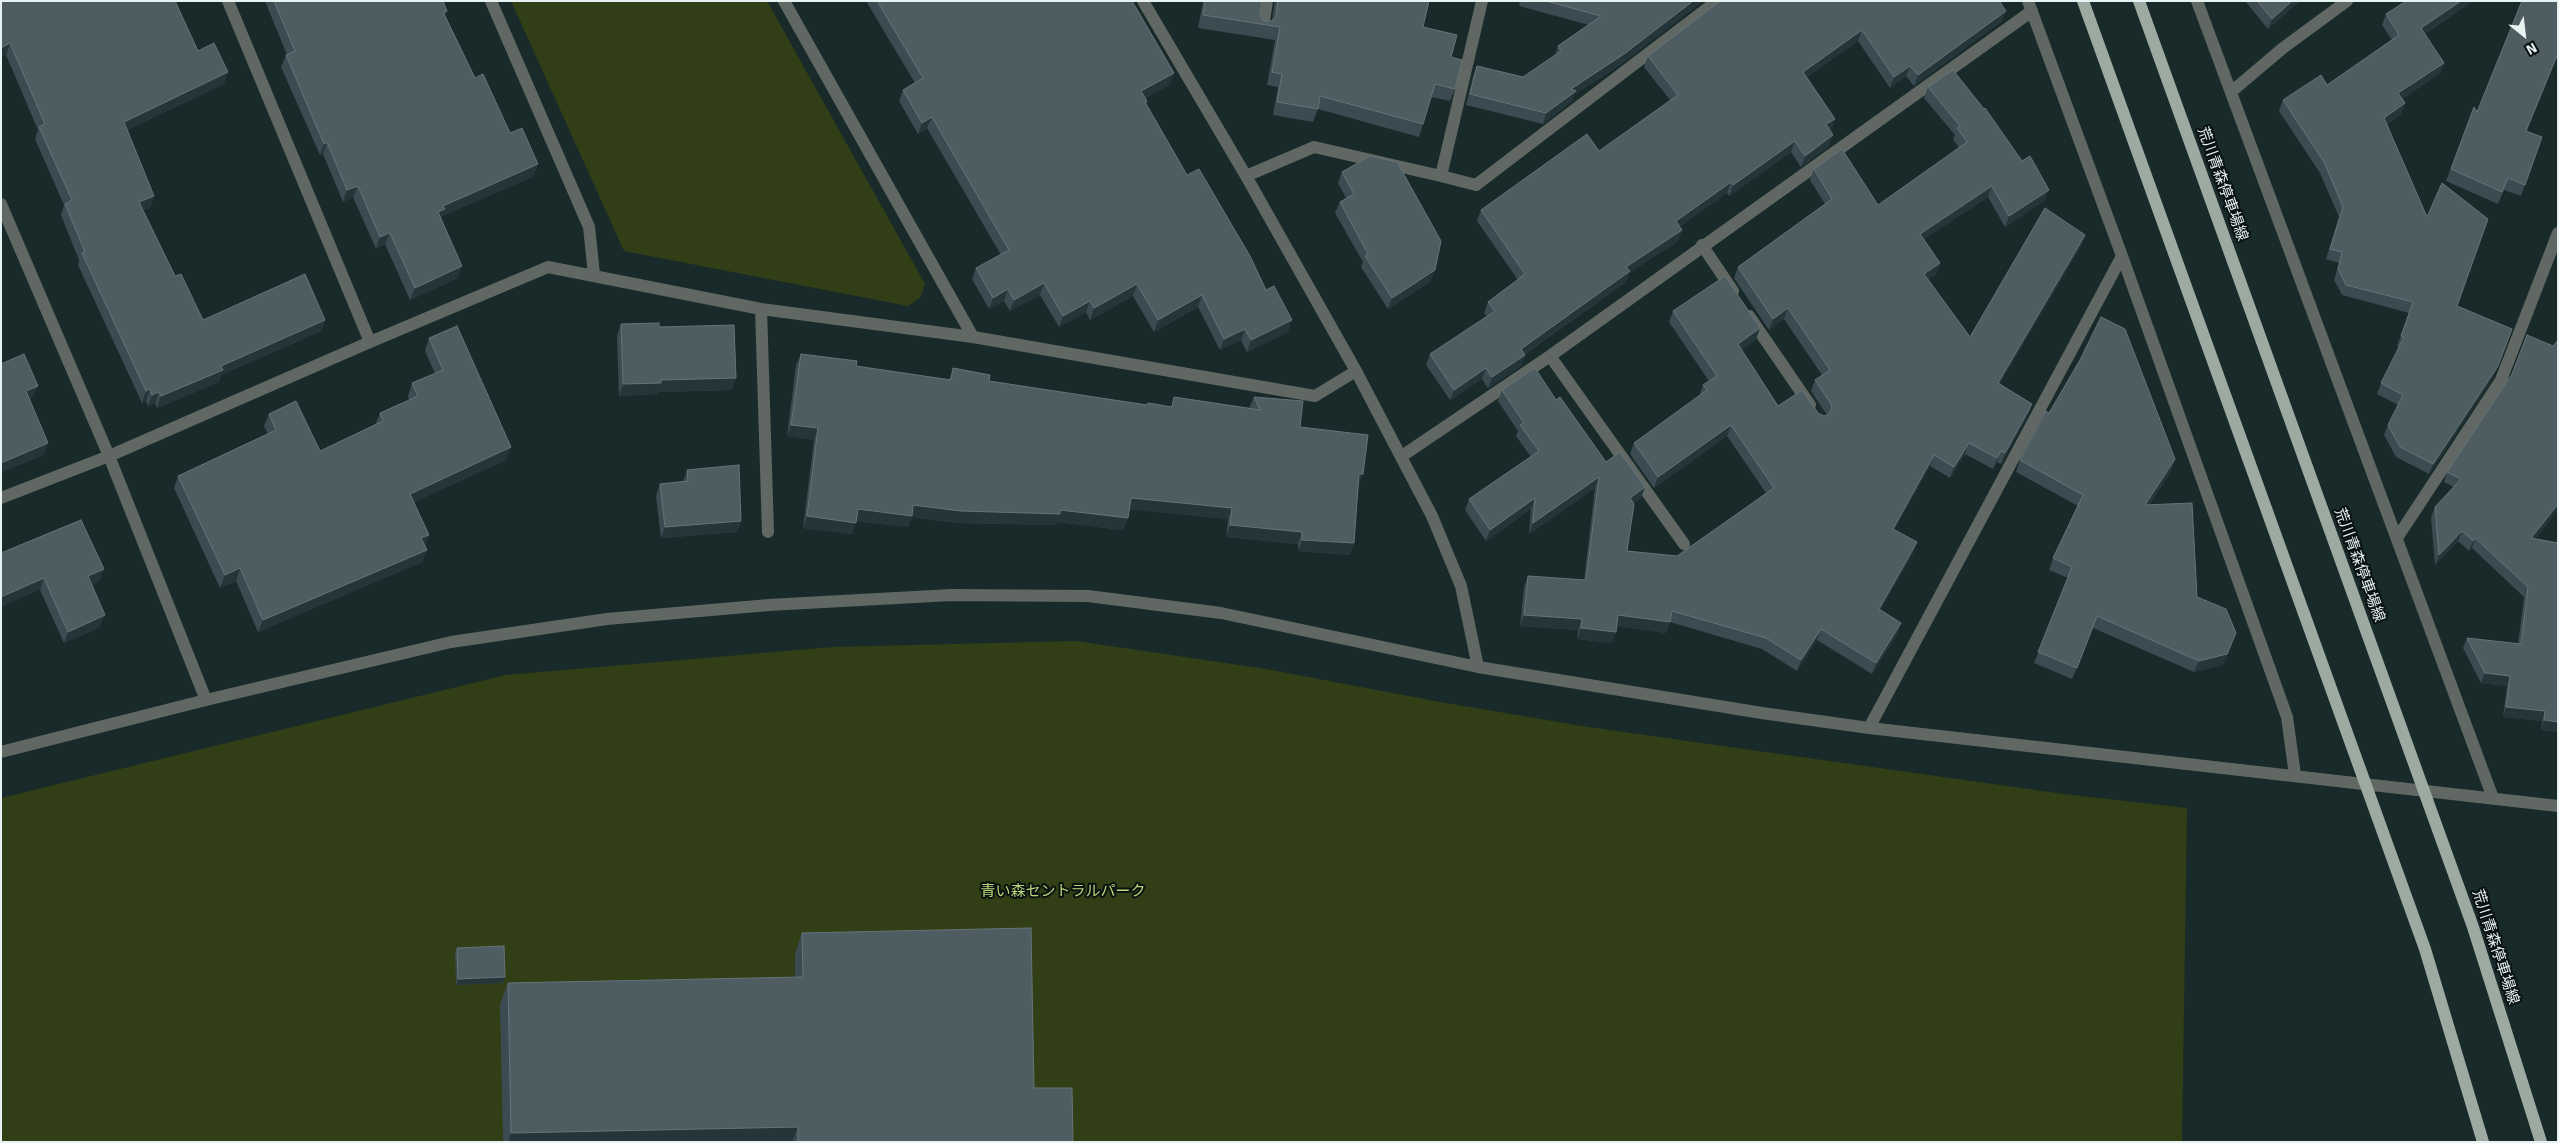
<!DOCTYPE html>
<html>
<head>
<meta charset="utf-8">
<style>
	body { margin:0 }
	#map { position:relative; width:2559px; height:1143px; overflow:hidden; background:#182b2a; font-family:Signika,sans-serif }
	canvas { display:block }
	.frame { position:absolute; inset:0; border:2px solid #e7f3f2; pointer-events:none }
	.north { position:absolute; left:2499px; top:10px; width:50px; height:50px; -webkit-text-stroke:4px #091111; paint-order:stroke; rotate:151deg; font-size:14px; font-weight:700; line-height:20px; text-align:center; color:#e7f3f2 }
	.north::after { content:''; display:block; margin:auto; width:18px; height:22px; background:#e7f3f2; clip-path:polygon(50% 0,100% 100%,50% 72%,0 100%) }
</style>
</head>
<body>
<div id="map">
<canvas width="2559" height="1143"></canvas>
<div class="frame"></div>
<div class="north">N</div>
</div>
<script>
const c = document.querySelector('canvas').getContext('2d');
c.lineJoin = 'round';
function paint(path, color) { c.fillStyle = color; c.fill(path, 'evenodd'); }
const toPath = rows => new Path2D(rows.map(r => 'M' + r).join(''));
function strokePath(path, color, width, dash) { c.strokeStyle = color; c.lineWidth = width; c.lineCap = dash ? 'butt' : 'round'; c.setLineDash(dash || []); c.stroke(path); }
function write(font, color, halo, rows, align = 'center') {
  c.font = font + ' Signika,"Noto Sans JP",sans-serif'; c.lineWidth = 4; c.setLineDash([]); c.textBaseline = 'middle'; c.strokeStyle = halo; c.fillStyle = color; for (const [text, x, y, turn = 0] of rows) {
    c.save(); c.translate(x, y); c.rotate((+turn || 0) * Math.PI / 180); c.textAlign = isNaN(turn) ? turn : align; if (halo) c.strokeText(text, 0, 0); c.fillText(text, 0, 0); c.restore();
  }
}
const green = toPath([
	[511,1,767,1,925,284,920,298,908,306,624,251],
	[1076,641,1266,669,1440,702,1588,727,2064,794,2187,808,2182,1142,1,1142,1,798,506,675,833,647]
]);
const minor = toPath([
	[228,1,370,342],
	[491,1,589,227,594,274],
	[784,1,973,337],
	[1143,1,1246,176,1356,371,1432,516,1461,586,1478,667],
	[2028,1,2122,256,2287,717,2295,775],
	[2197,1,2493,798],
	[1263,27,1267,1],
	[2231,92,2283,48,2347,1],
	[1246,176,1314,147,1441,176,1482,1],
	[1441,176,1476,185,1717,1],
	[1,204,109,456,206,700],
	[1702,245,1733,291],
	[761,309,768,532],
	[1749,316,1810,405],
	[1550,356,1684,544],
	[1402,456,1550,356,2032,11],
	[1,498,109,456,370,342,548,267,761,309,973,337,1315,396,1356,371],
	[2397,538,2501,380,2558,233],
	[1869,728,2122,256],
	[1,752,206,700,451,642,607,619,769,605,951,595,1088,596,1221,613,1478,667,1762,713,1869,728,2558,806]
]);
const majorBridge = toPath([
	[2083,1,2425,949,2483,1142],
	[2139,1,2473,927,2541,1142]
]);
const wall = toPath([
	[1,1,198,51,224,84,127,130,154,196,150,208,143,210,175,276,203,320,325,320,321,331,221,375,219,382,157,408,155,403,148,406,146,401,142,403,78,265,79,260,61,215,64,205,35,139,38,130,6,55],
	[265,1,443,1,447,11,445,15,475,78,510,133,534,176,442,216,441,219,458,278,410,300,385,244,376,249,353,197,343,202,323,154,320,155,281,67,286,55,287,55],
	[866,1,1132,1,1174,73,1169,85,1145,98,1147,101,1146,104,1187,175,1266,290,1288,332,1247,352,1241,340,1220,350,1198,307,1154,332,1133,296,1090,320,1086,312,1059,327,1040,295,1010,311,1004,301,989,309,972,279,976,268,1001,255,927,128,918,134,899,101,903,90,915,83],
	[1203,1,1262,1,1260,13,1262,20,1267,22,1272,20,1275,1,1429,1,1423,27,1451,57,1455,89,1450,101,1431,97,1423,124,1419,137,1318,109,1313,122,1273,115,1278,87,1267,85,1275,40,1198,28],
	[1520,1,1703,1,1620,65,1574,95,1572,101,1543,124,1466,105,1473,76,1477,66,1523,77,1555,55,1558,46,1589,25,1519,6],
	[2245,1,2300,1,2268,29],
	[2473,1,2425,34,2444,63,2440,73,2402,99,2405,103,2401,114,2387,124,2457,306,2494,376,2429,474,2396,457,2384,435,2388,425,2398,405,2377,394,2381,383,2399,347,2397,346,2409,313,2342,295,2334,280,2339,263,2326,259,2339,217,2320,173,2279,111,2283,100,2327,85,2392,40,2382,25,2386,14],
	[2558,1,2558,55,2526,131,2542,137,2521,196,2504,190,2498,204,2446,181,2474,107,2477,112,2511,29],
	[2003,4,2002,5,2002,21,1914,86,1906,76,1890,88,1858,41,1807,77,1835,119,1831,130,1830,130,1829,146,1801,167,1791,152,1729,196,1727,193,1679,227,1682,230,1678,241,1629,273,1626,282,1525,354,1522,365,1488,388,1482,379,1450,400,1426,365,1430,354,1487,316,1484,313,1488,302,1518,280,1477,221,1481,210,1599,151,1670,100,1644,67,1648,56],
	[1928,87,2045,200,2005,227,1988,197,1924,239,1940,263,1936,274,1928,279,1970,337,2085,235,2081,246,1999,384,2032,404,2028,415,2001,464,1997,462,1993,469,1965,454,1950,478,1930,466,1894,530,1917,542,1913,553,1880,610,1901,623,1897,634,1872,674,1817,640,1797,671,1762,649,1670,622,1666,633,1617,626,1612,643,1577,639,1578,630,1520,626,1524,587,1528,576,1584,580,1595,488,1529,534,1531,509,1486,541,1465,510,1469,499,1531,457,1516,436,1518,431,1498,401,1502,390,1556,400,1606,462,1645,487,1641,498,1633,503,1627,551,1677,556,1766,493,1727,436,1654,488,1630,454,1634,443,1699,396,1703,385,1709,381,1669,322,1673,311,1760,328,1756,339,1741,350,1778,406,1818,413,1824,416,1827,415,1811,391,1815,380,1822,375,1784,319,1769,330,1734,278,1738,267,1825,204,1810,180,1814,169,1878,205,1959,148,1953,139,1955,135,1924,98],
	[1342,172,1431,281,1388,309,1361,267,1363,262,1335,213,1340,202,1346,198,1338,183],
	[621,324,659,327,732,390,658,392,657,394,619,396,617,336],
	[429,338,511,447,506,460,414,502,429,535,425,545,427,550,422,562,258,632,236,581,220,588,174,488,178,476,268,434,264,426,269,414,320,451,375,425,380,413,409,400,408,396,412,383,435,374,425,351],
	[2558,340,2558,509,2535,539,2558,543,2558,732,2541,730,2542,721,2503,717,2507,686,2481,683,2463,648,2467,638,2518,644,2524,597,2472,548,2469,551,2458,541,2435,565,2431,517,2435,507,2454,487,2444,482,2447,472],
	[801,354,856,366,949,380,953,368,989,381,1147,405,1148,403,1171,407,1174,397,1249,408,1254,397,1300,427,1363,474,1358,486,1350,555,1298,551,1298,544,1226,537,1228,519,1129,509,1128,518,1123,530,1057,522,1056,525,957,523,912,517,908,527,856,521,852,534,803,528,814,440,787,436,796,365],
	[2049,413,2175,459,2171,471,2149,505,2197,597,2232,644,2223,665,2194,672,2093,628,2072,679,2034,663,2068,578,2049,570,2053,558,2078,506,2016,472,2020,460],
	[687,470,741,521,737,532,661,538,656,496,660,484,683,482],
	[1,553,104,569,99,581,91,585,100,627,64,643,40,590],
	[802,933,1034,1088,1073,1142,503,1142,500,1004,508,983,795,977,795,954],
	[457,948,505,977,503,983,456,985,455,954]
]);
const shadedWall = toPath([
	[1693,1,1703,1,1620,65,1574,95,1572,101,1543,124,1546,113,1571,89],
	[1998,1,2004,1,2003,4,1994,11],
	[2292,1,2300,1,2268,29,2272,19],
	[2461,1,2473,1,2417,39,2421,28],
	[2006,11,2002,21,1914,86,1918,75],
	[1862,30,1858,41,1799,83,1803,72],
	[10,43,6,55,1,57,1,48],
	[2558,53,2558,55,2522,143,2526,131],
	[2444,63,2440,73,2394,104,2398,93],
	[1910,66,1906,76,1890,88,1894,77],
	[228,72,224,84,119,134,124,122],
	[1174,73,1169,85,1137,102,1141,91],
	[2405,103,2401,114,2380,128,2384,118],
	[932,117,927,128,918,134,922,123],
	[1835,119,1831,130,1823,135,1826,124],
	[1833,135,1829,146,1801,167,1805,156],
	[1795,141,1791,152,1729,196,1733,185],
	[327,142,323,154,320,155,324,144],
	[538,164,534,176,442,216,441,220,438,212,443,206],
	[1731,182,1727,193,1672,232,1676,221],
	[358,186,353,197,343,202,347,190],
	[1992,186,1988,197,1916,245,1920,234],
	[2049,190,2045,200,2005,227,2009,216],
	[154,196,150,208,135,214,139,202],
	[1682,230,1678,241,1629,273,1626,282,1517,359,1521,349,1626,267],
	[390,233,385,244,376,249,380,237],
	[2085,235,2081,246,1994,394,1998,383],
	[1940,263,1936,274,1920,285,1924,274],
	[462,266,458,278,410,300,415,288],
	[1435,270,1431,281,1388,309,1392,298],
	[1044,283,1040,295,1010,311,1014,300],
	[1137,284,1133,296,1090,320,1094,308],
	[1008,289,1004,301,989,309,993,298],
	[1202,295,1198,307,1154,332,1158,320],
	[1090,301,1086,312,1059,327,1063,316],
	[1788,308,1784,319,1769,330,1773,319],
	[325,320,321,331,221,375,219,382,157,408,161,396,221,366],
	[1292,320,1288,332,1247,352,1251,340],
	[1760,328,1756,339,1734,355,1738,344],
	[1245,329,1241,340,1220,350,1224,339],
	[2512,329,2494,376,2429,474,2433,464],
	[1525,355,1522,365,1488,388,1492,377],
	[1486,368,1482,379,1450,400,1454,390],
	[736,378,732,390,658,392,657,394,619,396,623,384,661,380],
	[38,386,33,397,22,402,26,391],
	[150,389,146,401,142,403,146,391],
	[159,392,155,403,148,406,152,395],
	[2032,404,2028,415,2001,464,2005,453],
	[791,425,818,428,814,440,787,436],
	[1731,425,1727,436,1654,488,1658,477],
	[48,443,44,455,1,473,1,463],
	[1969,443,1965,454,1950,478,1954,467],
	[511,447,506,460,406,506,410,494],
	[2001,451,1997,462,1993,469,1997,458],
	[1934,455,1930,466,1889,540,1893,529],
	[2175,459,2171,471,2141,516,2145,505],
	[1359,474,1363,474,1359,486,1355,485],
	[1599,477,1595,488,1529,534,1533,523],
	[1645,487,1641,498,1626,509,1630,498],
	[1131,498,1232,508,1228,519,1126,509],
	[1535,498,1531,509,1486,541,1490,530],
	[2558,504,2558,509,2528,548,2531,538],
	[913,505,1060,510,1128,518,1123,530,1057,522,1056,525,957,523,912,517,908,527,854,521,858,509],
	[807,516,856,523,852,534,803,528],
	[741,521,737,532,661,538,665,527],
	[1230,525,1302,532,1298,544,1226,537],
	[2462,531,2458,541,2435,565,2439,555],
	[429,535,424,547,421,538],
	[2475,538,2472,548,2469,551,2473,541],
	[1302,540,1354,543,1350,555,1298,551],
	[1917,542,1913,553,1875,620,1879,609],
	[427,550,422,562,258,632,263,620],
	[240,568,236,581,220,588,225,575],
	[104,569,99,581,84,588,88,576],
	[44,578,40,590,1,607,1,597],
	[105,615,100,627,64,643,68,632],
	[1524,615,1582,619,1578,630,1520,626],
	[1618,615,1670,622,1666,633,1614,626],
	[1901,623,1897,634,1872,674,1876,663],
	[1581,628,1616,632,1612,643,1577,639],
	[1821,629,1817,640,1797,671,1801,660],
	[2236,633,2223,665,2194,672,2199,661],
	[2485,673,2510,676,2507,686,2481,683],
	[2506,707,2545,711,2542,721,2503,717],
	[2544,720,2558,722,2558,732,2541,730],
	[505,977,503,983,456,985,458,979],
	[798,1127,792,1142,508,1142,511,1133]
]);
const building = toPath([
	[1,1,175,1,198,51,214,43,228,72,124,122,154,196,139,202,175,276,181,274,203,320,305,274,325,320,221,366,223,370,161,396,159,392,152,395,150,389,146,391,82,253,85,252,65,204,72,200,39,127,45,124,10,43,1,48,1,1],
	[274,1,443,1,447,11,443,12,475,78,483,74,510,133,522,128,538,164,443,206,445,209,438,212,462,266,415,288,390,233,380,237,358,186,347,190,327,142,324,144,286,55,295,51,274,1],
	[877,1,1132,1,1174,73,1141,91,1147,101,1145,102,1187,175,1199,169,1250,256,1266,290,1274,286,1292,320,1251,340,1245,329,1224,339,1202,295,1158,320,1137,284,1094,308,1090,301,1063,316,1044,283,1014,300,1008,289,993,298,976,268,1009,250,932,117,922,123,903,90,923,78,877,1],
	[1205,1,1262,1,1260,13,1262,20,1267,22,1274,20,1276,16,1278,1,1429,1,1423,27,1457,35,1451,57,1462,60,1455,89,1435,84,1423,124,1320,96,1318,109,1277,102,1282,74,1272,72,1280,27,1203,15,1205,1],
	[1546,1,1693,1,1624,54,1571,89,1576,91,1546,113,1470,94,1477,66,1523,77,1561,51,1558,46,1601,16,1546,1],
	[1720,1,1999,1,2006,11,1918,75,1910,66,1894,77,1862,30,1803,72,1835,119,1826,124,1833,135,1805,156,1795,141,1733,185,1731,182,1676,221,1682,230,1626,267,1630,271,1521,349,1525,355,1492,377,1486,368,1454,390,1430,354,1495,311,1488,302,1525,274,1481,210,1587,134,1599,151,1678,95,1648,56,1720,1],
	[2257,1,2292,1,2272,19,2257,1],
	[2406,1,2461,1,2421,28,2444,63,2398,93,2405,103,2384,118,2427,217,2442,183,2488,219,2457,306,2512,329,2498,366,2433,464,2400,447,2388,425,2403,395,2381,383,2404,337,2401,336,2413,302,2346,285,2338,269,2342,252,2330,249,2343,207,2324,162,2283,100,2321,75,2327,85,2399,35,2386,14,2406,1],
	[2522,1,2558,1,2558,53,2526,131,2542,137,2525,185,2508,178,2502,192,2451,169,2474,107,2477,112,2522,1],
	[1953,70,1984,109,1985,108,2022,161,2030,156,2049,190,2009,216,1992,186,1920,234,1940,263,1924,274,1970,337,2045,208,2085,235,1998,383,2032,404,2005,453,2001,451,1997,458,1969,443,1954,467,1934,455,1893,529,1917,542,1879,609,1901,623,1876,663,1821,629,1801,660,1766,638,1672,611,1670,622,1618,615,1616,632,1581,628,1582,619,1524,615,1528,576,1586,580,1599,477,1533,523,1535,498,1490,530,1469,499,1539,451,1520,425,1524,423,1502,390,1535,368,1556,400,1560,397,1606,462,1620,452,1645,487,1630,498,1634,504,1627,551,1677,556,1774,488,1731,425,1658,477,1634,443,1707,390,1703,385,1717,376,1673,311,1725,276,1760,328,1738,344,1778,406,1802,390,1818,413,1824,416,1829,414,1832,408,1831,404,1815,380,1830,370,1788,308,1773,319,1738,267,1832,199,1814,169,1842,149,1878,205,1967,142,1957,128,1960,126,1928,87,1953,70],
	[1370,156,1397,162,1441,241,1435,270,1392,298,1365,256,1368,254,1340,202,1354,194,1342,172,1370,156],
	[2101,317,2125,329,2175,459,2145,505,2192,503,2197,597,2226,609,2236,633,2227,654,2199,661,2097,616,2077,668,2038,652,2072,567,2053,558,2083,495,2020,460,2046,411,2049,413,2080,360,2101,317],
	[659,323,659,327,734,325,736,378,661,380,661,383,623,384,621,324,659,323],
	[457,326,511,447,410,494,429,535,421,538,427,550,263,620,240,568,225,575,178,476,276,430,269,414,296,401,320,451,383,421,380,413,418,396,412,383,443,370,429,338,457,326],
	[2527,335,2553,346,2558,340,2558,504,2531,538,2558,543,2558,722,2544,720,2545,711,2506,707,2510,676,2485,673,2467,638,2521,644,2528,587,2475,538,2473,541,2462,531,2439,555,2435,507,2461,479,2447,472,2512,374,2527,335],
	[24,354,38,386,26,391,48,443,1,463,1,364,24,354],
	[801,354,857,361,856,366,951,380,953,368,990,375,989,381,1147,405,1148,403,1172,407,1174,397,1260,410,1254,397,1303,401,1300,427,1368,435,1363,474,1359,474,1354,543,1302,540,1302,532,1230,525,1232,508,1131,498,1128,518,1060,510,1060,514,961,511,913,505,912,516,858,509,856,523,807,516,818,428,791,425,801,354],
	[739,465,741,521,665,527,660,484,688,481,687,470,739,465],
	[81,520,104,569,88,576,105,615,68,632,44,578,1,597,1,553,81,520],
	[1031,928,1034,1088,1072,1088,1073,1142,798,1142,798,1127,511,1133,508,983,803,977,802,933,1031,928],
	[504,946,505,977,458,979,457,948,504,946]
]);
const streetNames = [
	["荒川青森停車場線",2222,184,70],
	["荒川青森停車場線",2359,565,70],
	["荒川青森停車場線",2495,947,72]
];
const parkNames = [
	["青い森セントラルパーク",1063,892]
];
paint(green, '#323e15');
strokePath(minor, '#616864', 12);
strokePath(majorBridge, '#9caaa1', 12);
paint(wall, '#3b4b51');
paint(shadedWall, '#25363a');
paint(building, '#4d5d62');
strokePath(building, '#667479', 1);
write('15px', '#e7f3f2', '#091111', streetNames);
write('15px', '#b9d679', '#091111', parkNames);
</script>
</body>
</html>
